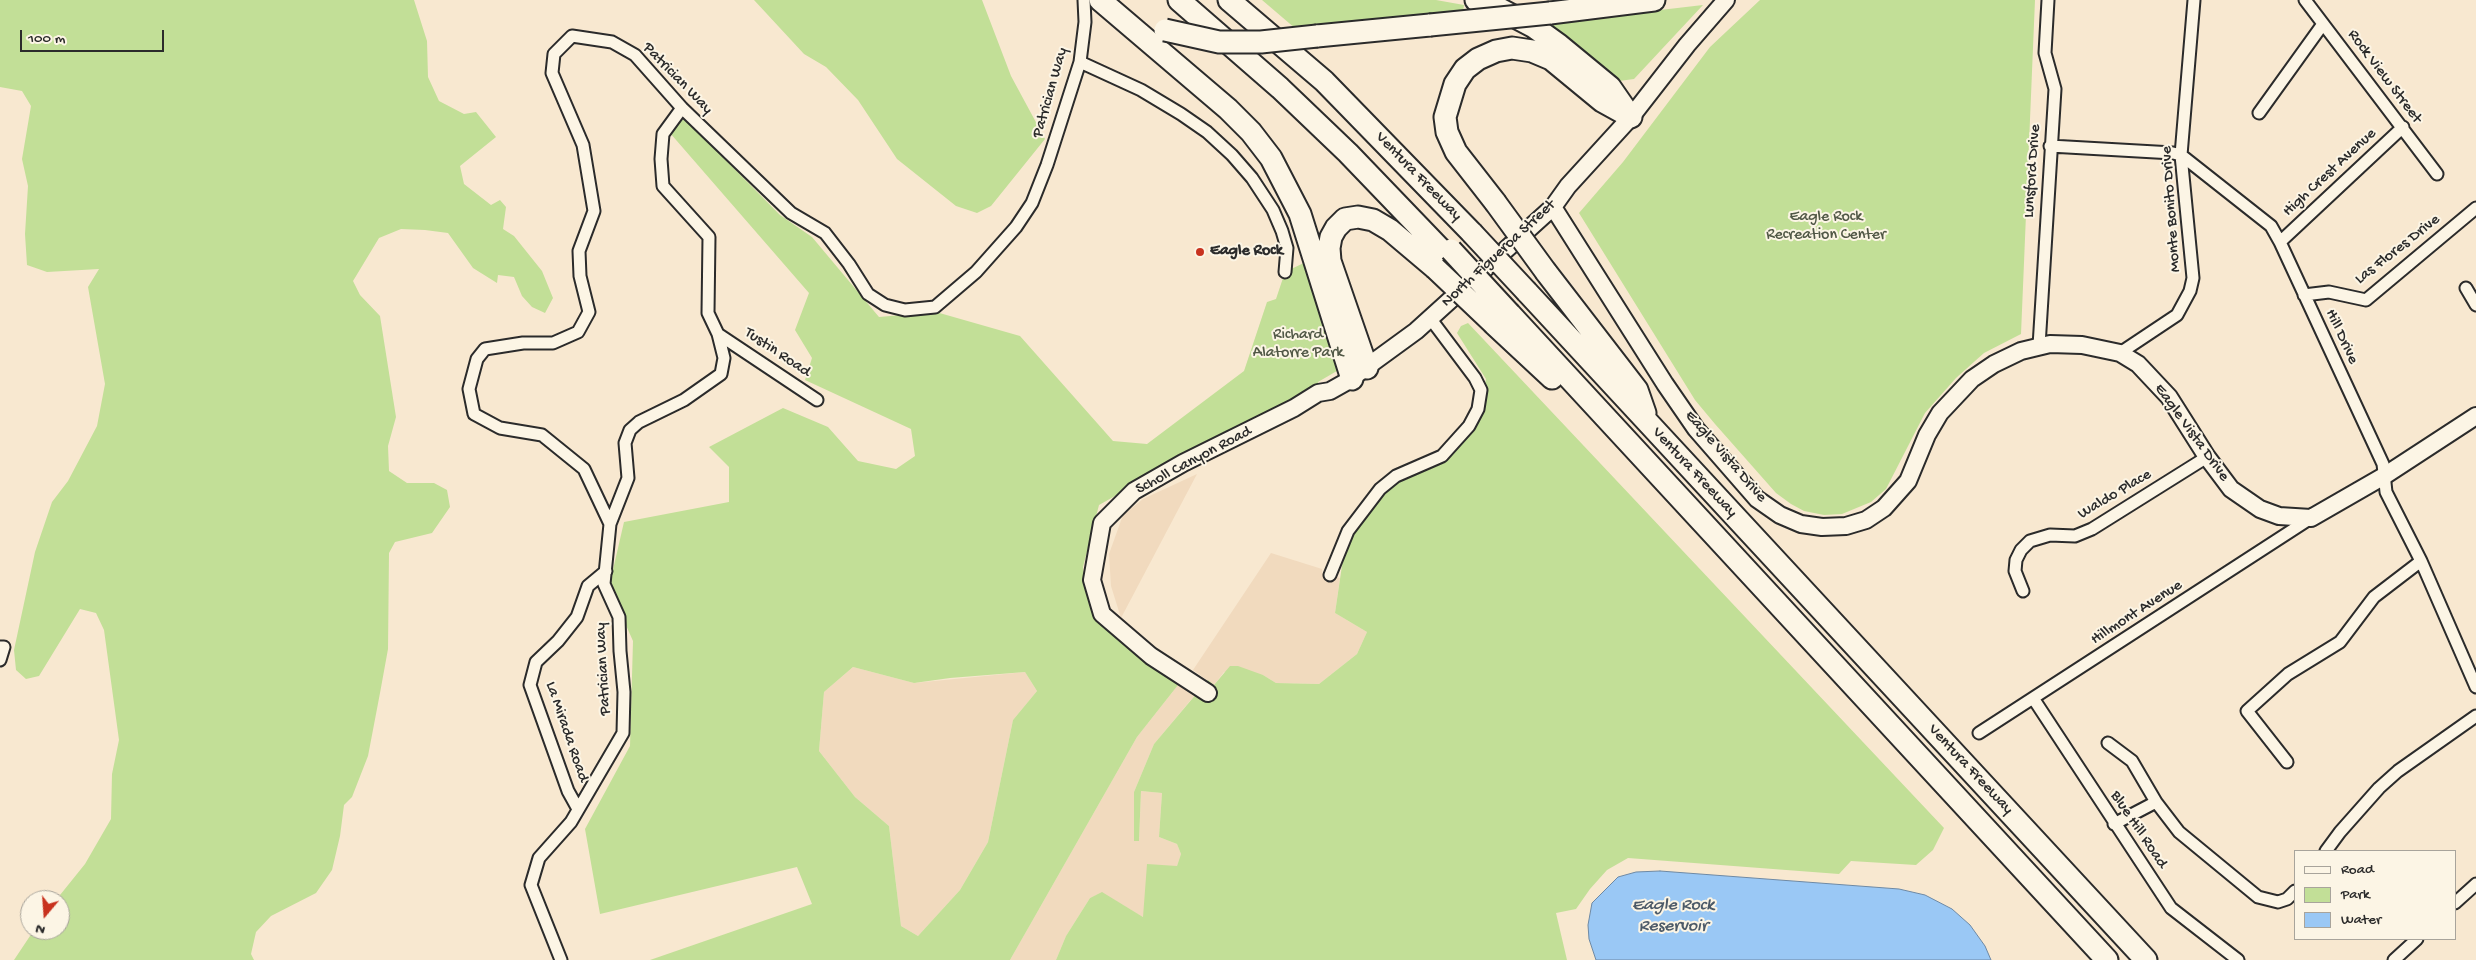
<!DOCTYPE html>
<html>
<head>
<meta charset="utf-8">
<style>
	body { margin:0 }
	#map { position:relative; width:2476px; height:960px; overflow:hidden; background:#f8e8d0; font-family:"Gochi Hand",sans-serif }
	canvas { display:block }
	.legend { position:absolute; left:2294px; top:850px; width:162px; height:90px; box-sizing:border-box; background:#fcf5e5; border:1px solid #a8a49b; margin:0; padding:6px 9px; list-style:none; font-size:15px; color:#2b2b2b }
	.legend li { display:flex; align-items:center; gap:10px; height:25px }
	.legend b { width:25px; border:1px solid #a8a49b }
	.north { position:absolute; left:20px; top:890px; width:50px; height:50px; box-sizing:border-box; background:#fcf5e5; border:1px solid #a8a49b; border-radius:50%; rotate:198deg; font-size:14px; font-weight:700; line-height:20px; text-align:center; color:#2b2b2b }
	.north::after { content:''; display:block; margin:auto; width:18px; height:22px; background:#c8321e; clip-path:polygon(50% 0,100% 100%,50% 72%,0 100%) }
	.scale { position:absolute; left:20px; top:30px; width:144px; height:22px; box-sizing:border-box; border:2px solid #2b2b2b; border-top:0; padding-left:6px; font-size:15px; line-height:18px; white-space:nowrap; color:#2b2b2b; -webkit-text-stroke:4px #fcf5e5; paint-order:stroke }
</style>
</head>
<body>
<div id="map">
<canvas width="2476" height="960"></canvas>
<ul class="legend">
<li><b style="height:6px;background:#fcf5e5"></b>Road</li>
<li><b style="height:14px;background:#c2df97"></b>Park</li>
<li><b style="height:14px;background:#9ac8f5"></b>Water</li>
</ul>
<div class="north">N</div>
<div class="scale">100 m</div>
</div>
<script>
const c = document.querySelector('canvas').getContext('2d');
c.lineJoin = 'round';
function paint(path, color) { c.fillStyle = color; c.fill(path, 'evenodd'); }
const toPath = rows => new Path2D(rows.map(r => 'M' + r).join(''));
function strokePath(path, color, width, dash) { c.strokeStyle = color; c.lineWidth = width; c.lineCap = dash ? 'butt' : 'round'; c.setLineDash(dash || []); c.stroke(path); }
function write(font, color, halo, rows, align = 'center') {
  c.font = font + ' "Gochi Hand",sans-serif'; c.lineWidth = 4; c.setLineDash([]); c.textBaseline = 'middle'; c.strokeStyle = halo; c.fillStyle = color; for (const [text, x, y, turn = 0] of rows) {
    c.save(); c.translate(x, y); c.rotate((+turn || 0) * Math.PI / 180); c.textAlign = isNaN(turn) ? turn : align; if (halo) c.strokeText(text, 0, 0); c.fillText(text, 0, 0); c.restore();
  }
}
const built = toPath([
	[1197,474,1121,618,1111,586,1109,554,1123,515,1143,499],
	[1271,553,1322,569,1322,573,1340,578,1335,613,1367,632,1357,654,1319,684,1276,683,1263,675,1224,672,1214,685,1193,670],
	[853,667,914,683,1025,672,1037,691,1013,720,988,842,960,890,918,936,901,926,889,826,855,797,819,751,824,692],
	[1178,685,1194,696,1154,744,1134,792,1134,841,1139,841,1141,791,1162,793,1159,837,1177,844,1181,854,1177,866,1143,917,1102,893,1090,898,1066,936,1056,960,1010,960,1137,737]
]);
const green = toPath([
	[0,0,414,0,427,41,428,77,439,101,464,114,476,112,496,137,460,166,464,184,491,205,500,200,506,207,503,229,514,236,542,271,553,298,545,313,532,307,522,296,514,277,498,275,497,283,473,268,448,233,425,230,401,229,379,238,353,281,360,295,380,316,396,417,388,446,389,471,407,483,434,483,447,490,450,507,432,533,395,542,389,553,388,649,380,693,368,756,352,797,344,805,340,836,332,870,316,893,271,916,256,932,251,954,254,960,14,960,34,930,60,930,60,900,56,900,85,864,111,819,112,774,119,740,104,630,96,613,80,609,39,676,26,679,16,670,14,650,35,552,52,502,68,481,97,426,105,384,88,287,99,269,47,272,27,265,25,234,28,186,22,159,31,106,22,91,0,87],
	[754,0,982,0,1011,76,1045,139,991,206,977,213,956,206,897,159,858,100,826,67,804,54],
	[1262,0,1436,0,1464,5,1463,13,1296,29],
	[1760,0,2035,0,2021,334,1984,353,1956,378,1925,413,1886,489,1871,502,1842,514,1824,515,1804,511,1791,504,1776,493,1715,424,1695,400,1579,213,1623,162,1710,47],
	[1703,5,1634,79,1619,81,1549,23],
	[684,118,780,215,812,237,879,317,936,312,1020,336,1113,441,1147,444,1244,371,1267,302,1276,299,1285,272,1310,260,1342,368,1318,382,1318,393,1236,428,1099,505,1083,567,1086,589,1095,609,1133,651,1178,685,1137,737,1010,960,650,960,812,904,797,867,600,914,585,829,630,746,633,641,609,587,624,522,729,502,729,467,709,447,783,408,828,427,858,461,896,469,915,456,911,429,805,380,812,358,795,330,809,293,670,133],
	[853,667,914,683,950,678,1025,672,1037,691,1013,720,988,842,960,890,918,936,901,926,889,826,855,797,819,751,824,692],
	[1468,323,1944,828,1933,850,1916,865,1851,861,1839,874,1628,858,1607,870,1590,889,1576,909,1556,913,1567,960,1056,960,1066,936,1090,898,1102,892,1143,917,1147,864,1177,866,1181,854,1177,844,1159,837,1162,793,1141,791,1139,841,1134,841,1134,792,1154,744,1208,680,1214,685,1230,666,1238,666,1263,675,1276,683,1319,684,1357,654,1367,632,1335,613,1344,552,1367,507,1387,487,1449,455,1478,421,1486,379,1457,333,1461,326]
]);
const water = toPath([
	[1660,871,1899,889,1925,895,1952,909,1970,925,1985,946,1991,960,1596,960,1589,939,1588,925,1592,903,1618,877,1636,872,1660,871]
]);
const street = toPath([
	[2305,0,2437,174],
	[1080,62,1141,90,1181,114,1207,132,1232,155,1252,178,1273,210,1282,231,1287,248,1285,272],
	[2259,113,2323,24],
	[2050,146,2173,153,2181,155,2271,226,2280,242,2383,464,2386,492,2421,561,2476,687],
	[2280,242,2403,127],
	[2466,288,2476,305],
	[2304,295,2329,292,2366,300,2476,208],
	[718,334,817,400],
	[2039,346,2055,89,2045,53,2048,0],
	[2120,353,2177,315,2190,291,2193,278,2181,155,2194,0],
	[610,524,628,478,625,443,630,430,639,422,684,400,721,374,724,358,718,334,708,313,709,237,663,186,661,159,663,134,682,108],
	[1330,575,1348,531,1380,489,1396,476,1442,456,1469,426,1478,409,1481,390,1475,378,1430,318],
	[2023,591,2015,571,2016,560,2021,550,2030,541,2050,535,2075,536,2092,529,2207,457],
	[0,647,4,647,0,660],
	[2033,698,2171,908,2238,960],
	[1979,733,2311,518],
	[2108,743,2132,761,2156,802,2179,832,2258,897,2278,902,2287,899,2295,891],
	[2287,762,2247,711,2288,674,2340,642,2374,597,2421,561],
	[578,809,568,791,530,685,536,662,558,641,577,617,588,586,606,571],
	[2114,824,2156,802],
	[2326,851,2340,832,2379,788,2398,771,2476,716],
	[2455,903,2476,884],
	[561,960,531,885,539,858,571,822,623,733,624,692,620,651,619,617,604,584,610,524,584,469,542,435,500,428,474,414,469,389,477,359,485,349,523,343,553,343,578,332,589,312,580,276,579,251,594,211,583,145,552,73,554,54,572,36,612,42,635,55,682,108,791,213,825,233,849,264,868,294,885,305,905,310,935,307,976,272,1016,227,1032,203,1047,165,1080,62,1085,22,1084,0],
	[2394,960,2417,939]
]);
const secondary = toPath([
	[1553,207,1665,384,1696,429,1757,499,1780,515,1801,524,1822,527,1846,526,1866,520,1884,508,1908,481,1927,435,1940,413,1972,379,1994,364,2021,351,2050,344,2082,345,2120,353,2138,364,2169,397,2207,457,2231,489,2260,509,2279,516,2311,518,2384,476,2476,416],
	[1208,693,1151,656,1102,614,1092,580,1102,523,1134,491,1183,463,1294,408,1318,393,1330,391,1346,382,1416,331,1553,207,1568,186,1631,117,1687,45,1726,0]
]);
const highway = toPath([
	[1100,0,1228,109,1251,132,1271,158,1300,214,1352,379],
	[1179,0,1280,88,1348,153,1446,255],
	[1229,0,1324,81,1472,233],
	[1476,0,1496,7,1534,27,1559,45,1610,87,1628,113],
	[1550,13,1654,0],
	[1317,36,1430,25],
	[1495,202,1456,152,1447,132,1445,117,1455,84,1465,69,1478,59,1496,51,1512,48,1532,51,1551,59,1602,101,1631,117],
	[1546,272,1637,390,1645,413],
	[1527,292,2146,960],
	[1510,314,2107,960],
	[1494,324,1552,378],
	[1367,368,1330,261,1329,248,1331,237,1336,228,1345,219,1358,217,1373,220,1390,230,1435,268]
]);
const highwayBridge = toPath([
	[1430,25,1550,13],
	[1165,30,1219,42,1261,42,1317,36],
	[1495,202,1546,272],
	[1472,233,1527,292],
	[1451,250,1510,314],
	[1435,268,1494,324]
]);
const markers = [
	[1200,252,5,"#c8321e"]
];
const streetNames = [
	["Rock View Street",2384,77,53],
	["Patrician Way",677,79,46],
	["Patrician Way",1051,93,-74],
	["Lunsford Drive",2033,171,-86],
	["High Crest Avenue",2330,173,-43],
	["Ventura Freeway",1418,177,46],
	["Monte Bonito Drive",2172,209,-94],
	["Las Flores Drive",2398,250,-38],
	["North Figueroa Street",1499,254,-43],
	["Hill Drive",2341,337,65],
	["Tustin Road",777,353,34],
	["Eagle Vista Drive",2191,433,54],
	["Eagle Vista Drive",1725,457,49],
	["Scholl Canyon Road",1194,461,-28],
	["Ventura Freeway",1694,473,47],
	["Waldo Place",2115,495,-31],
	["Hillmont Avenue",2137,613,-33],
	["Patrician Way",604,669,-93],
	["La Mirada Road",566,732,71],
	["Ventura Freeway",1970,770,47],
	["Blue Hill Road",2138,830,56]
];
const parkNames = [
	["Eagle Rock",1826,218],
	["Recreation Center",1826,236],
	["Richard",1298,336],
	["Alatorre Park",1298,354]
];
const poiNames = [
	["Eagle Rock",1210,252]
];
const waterNames = [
	["Eagle Rock",1673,906],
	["Reservoir",1673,927]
];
paint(built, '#f1dabe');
paint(green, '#c2df97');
paint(water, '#9ac8f5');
strokePath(water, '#6e89a4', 1);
strokePath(street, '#2b2b2b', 15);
strokePath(secondary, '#2b2b2b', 20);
strokePath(highway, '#2b2b2b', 25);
strokePath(street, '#fcf5e5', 11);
strokePath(secondary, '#fcf5e5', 16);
strokePath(highway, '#fcf5e5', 21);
strokePath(highwayBridge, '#2b2b2b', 25, []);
strokePath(highwayBridge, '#fcf5e5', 21);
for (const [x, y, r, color] of markers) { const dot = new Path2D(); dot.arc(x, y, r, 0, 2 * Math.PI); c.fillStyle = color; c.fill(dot); strokePath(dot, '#fcf5e5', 2); }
write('16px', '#2b2b2b', '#fcf5e5', streetNames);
write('16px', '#515846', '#fcf5e5', parkNames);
write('bold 16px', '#2b2b2b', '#fcf5e5', poiNames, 'left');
write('italic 18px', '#4c5a68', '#fcf5e5', waterNames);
</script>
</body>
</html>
